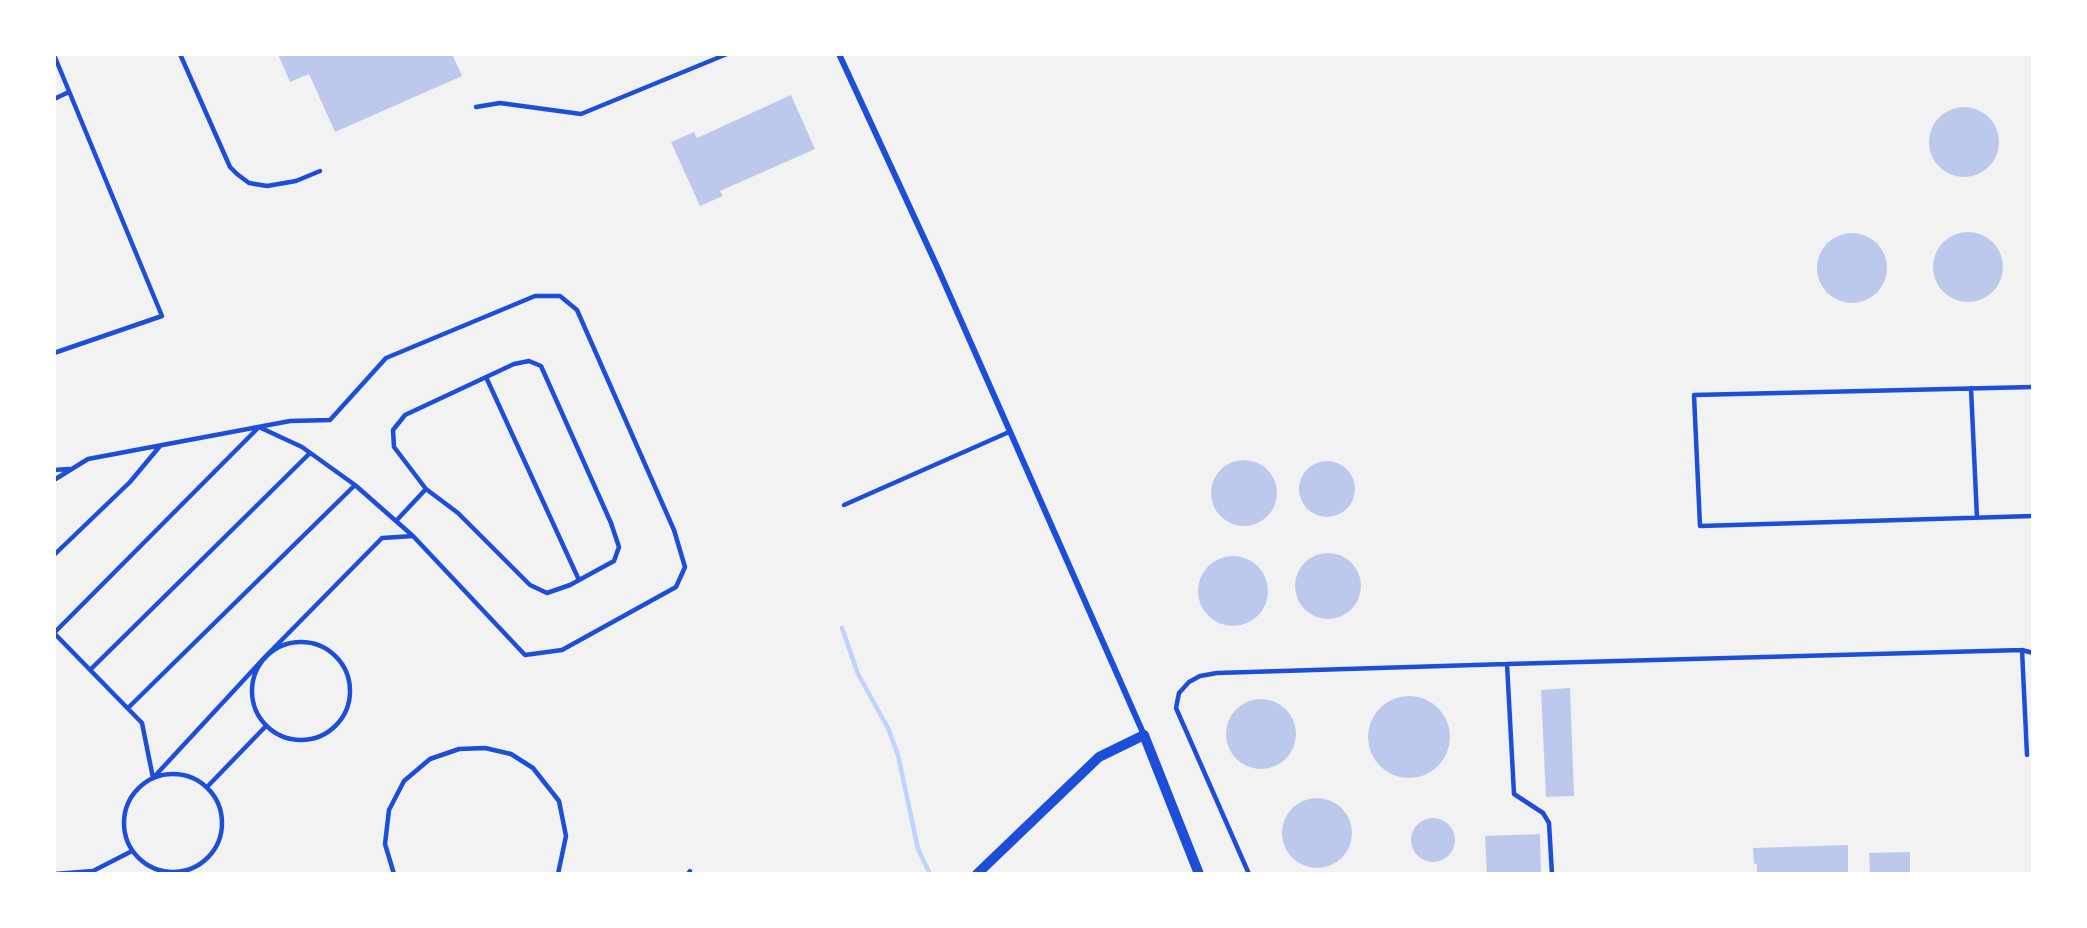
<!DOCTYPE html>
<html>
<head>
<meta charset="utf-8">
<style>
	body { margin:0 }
	#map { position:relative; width:2087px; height:928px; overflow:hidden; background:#f2f2f2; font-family:"Sofia Sans Condensed",sans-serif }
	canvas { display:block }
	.frame { position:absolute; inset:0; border:56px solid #fff; pointer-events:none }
</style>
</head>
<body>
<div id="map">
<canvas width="2087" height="928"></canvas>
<div class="frame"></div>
</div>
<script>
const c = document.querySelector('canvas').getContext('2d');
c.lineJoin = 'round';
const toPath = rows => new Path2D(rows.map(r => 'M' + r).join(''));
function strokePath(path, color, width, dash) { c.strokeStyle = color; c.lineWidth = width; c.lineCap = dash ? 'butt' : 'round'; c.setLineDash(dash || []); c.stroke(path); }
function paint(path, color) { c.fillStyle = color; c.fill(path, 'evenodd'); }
const stream = toPath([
	[842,628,858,674,888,728,898,755,918,849,930,874]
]);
const building = toPath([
	[278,54,452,54,462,76,335,132,309,74,290,82],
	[791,95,815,149,720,191,723,196,700,206,671,142,694,132,697,138],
	'1929 142a35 35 0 1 1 70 0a35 35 0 1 1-70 0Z',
	'1933 267a35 35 0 1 1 70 0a35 35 0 1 1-70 0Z',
	'1817 268a35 35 0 1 1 70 0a35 35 0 1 1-70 0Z',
	'1211 493a33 33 0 1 1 66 0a33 33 0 1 1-66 0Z',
	'1299 489a28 28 0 1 1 56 0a28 28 0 1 1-56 0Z',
	'1295 586a33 33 0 1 1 66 0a33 33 0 1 1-66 0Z',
	'1198 591a35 35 0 1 1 70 0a35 35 0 1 1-70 0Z',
	[1570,688,1574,796,1546,797,1541,690],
	'1368 737a41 41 0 1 1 82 0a41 41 0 1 1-82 0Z',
	'1226 734a35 35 0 1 1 70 0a35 35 0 1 1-70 0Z',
	'1282 833a35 35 0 1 1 70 0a35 35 0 1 1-70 0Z',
	'1411 840a22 22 0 1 1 44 0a22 22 0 1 1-44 0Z',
	[1540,834,1541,874,1487,874,1485,836],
	[1848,845,1848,874,1757,874,1757,864,1754,864,1753,848],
	[1910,852,1910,874,1870,874,1869,853]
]);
const service = toPath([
	[180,54,230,167,237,174,249,183,267,186,296,181,320,171],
	[54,55,162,316,54,353],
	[54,99,69,92],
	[476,107,500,103,581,114,727,54],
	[486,377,579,580],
	[2033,387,1694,395,1700,526,2033,516],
	[1971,388,1977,518],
	[54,470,69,469],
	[54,480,88,459,290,421,330,420,386,358,535,296,560,296,577,310,674,530,685,567,676,587,562,650,525,655,413,536,382,538,265,657,153,778,142,723,54,633,259,427,302,447,355,485,413,536],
	[844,505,1009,432],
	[396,521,426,489,458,513,530,585,547,593,570,585,614,561,619,547,611,523,541,366,529,361,514,364,405,415,393,430,394,447,426,489],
	[54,555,130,482,160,446],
	'252 691a49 49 0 1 1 98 0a49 49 0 1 1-98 0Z',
	[2022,650,2027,755],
	[90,670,310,453],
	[128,708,355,485],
	'124 823a49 49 0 1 1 98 0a49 49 0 1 1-98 0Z',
	[207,787,266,726],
	[54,874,93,871,132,851],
	[394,874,385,844,389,810,404,781,430,759,459,749,485,748,511,754,533,768,559,801,566,836,558,874],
	[688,874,690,871],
	[1249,874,1176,708,1179,693,1189,682,1200,676,1217,673,1507,664],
	[1552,874,1549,823,1543,813,1514,794,1507,664,2022,650,2033,653]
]);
const minor = toPath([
	[839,54,936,264,1144,735]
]);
const tertiary = toPath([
	[977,874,1099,757,1144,735,1199,874]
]);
strokePath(stream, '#bfd3fe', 4.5);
paint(building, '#bdc9ec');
strokePath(service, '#1d4ed8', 4.5);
strokePath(minor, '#1d4ed8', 6);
strokePath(tertiary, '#1d4ed8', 10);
</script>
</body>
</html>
